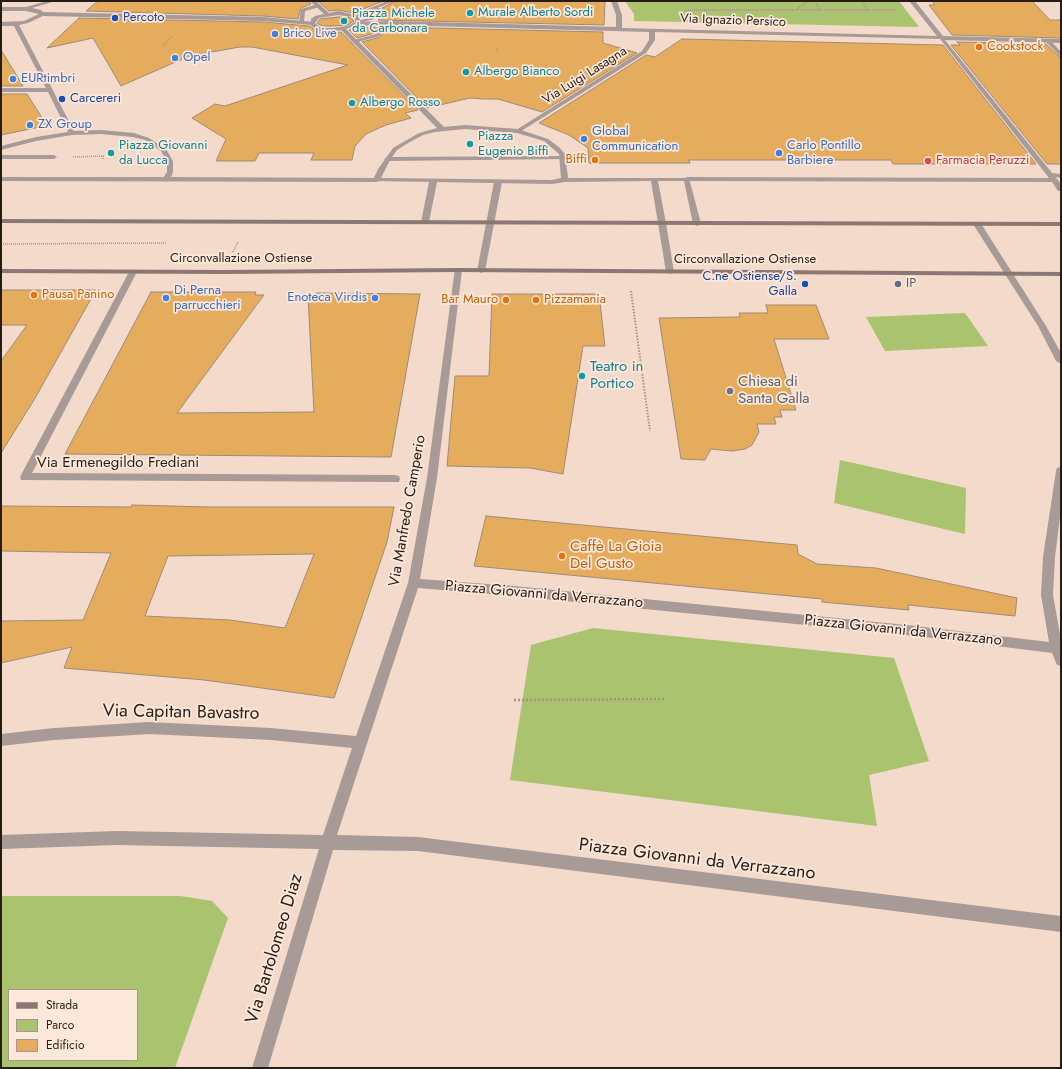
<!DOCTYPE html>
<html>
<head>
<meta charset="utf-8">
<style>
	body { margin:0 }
	#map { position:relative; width:1062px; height:1069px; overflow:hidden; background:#f4daca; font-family:Jost,sans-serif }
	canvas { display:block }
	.frame { position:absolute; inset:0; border:2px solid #251c16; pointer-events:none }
	.legend { position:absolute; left:8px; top:989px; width:130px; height:72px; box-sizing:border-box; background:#fee8db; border:1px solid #a7968c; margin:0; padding:5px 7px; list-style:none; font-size:12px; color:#251c16 }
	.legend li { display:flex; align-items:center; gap:8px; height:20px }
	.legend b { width:20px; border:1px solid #a7968c }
</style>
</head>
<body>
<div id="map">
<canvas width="1062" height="1069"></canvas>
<div class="frame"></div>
<ul class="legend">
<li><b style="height:5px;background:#8b7874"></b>Strada</li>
<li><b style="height:11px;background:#a9c36e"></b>Parco</li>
<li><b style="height:11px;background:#e6ac5e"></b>Edificio</li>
</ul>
</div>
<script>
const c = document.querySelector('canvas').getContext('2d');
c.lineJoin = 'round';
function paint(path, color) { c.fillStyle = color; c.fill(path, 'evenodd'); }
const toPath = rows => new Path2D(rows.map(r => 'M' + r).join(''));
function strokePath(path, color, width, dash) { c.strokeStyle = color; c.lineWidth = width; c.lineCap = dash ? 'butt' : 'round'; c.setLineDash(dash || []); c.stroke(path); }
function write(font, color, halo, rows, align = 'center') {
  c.font = font + ' Jost,sans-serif'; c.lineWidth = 3.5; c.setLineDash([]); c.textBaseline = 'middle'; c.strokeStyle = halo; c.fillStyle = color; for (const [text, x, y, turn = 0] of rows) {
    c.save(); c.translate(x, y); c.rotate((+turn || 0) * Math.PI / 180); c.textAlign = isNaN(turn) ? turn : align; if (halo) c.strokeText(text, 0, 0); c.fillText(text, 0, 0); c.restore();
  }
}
const green = toPath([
	[625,1,899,1,919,27,634,21,634,14],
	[965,313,988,346,885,351,866,317],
	[840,460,966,488,965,534,834,503],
	[593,628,894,658,929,761,869,775,877,826,510,780,531,645],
	[1,896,180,896,212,901,228,918,175,1068,1,1068],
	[9,990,137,990,137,1060,9,1060]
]);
const building = toPath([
	[98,1,309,1,311,4,301,8,298,19,263,16,86,11,98,1],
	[318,1,383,1,354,13,338,10,329,11,318,1],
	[395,1,605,1,604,25,378,20,380,19,384,11,382,8,395,1],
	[932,1,1032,1,1050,20,1061,20,1061,38,952,35,929,5,935,5,932,1],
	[338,17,351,18,354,21,348,25,332,26,322,26,317,23,320,19,338,17],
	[79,18,263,22,309,26,320,32,332,33,341,32,418,110,405,113,411,118,386,125,366,134,355,146,352,160,311,160,314,153,259,153,255,161,216,161,226,139,192,118,215,104,225,106,348,65,252,47,240,47,189,56,121,86,93,38,47,48,79,18],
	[355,27,356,28,382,27,375,33,357,38,349,30,355,27],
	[392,27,603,32,603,43,637,53,542,112,498,99,483,99,470,98,427,108,362,42,380,37,392,27],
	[682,39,943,45,1036,164,893,164,891,160,689,160,690,163,589,163,588,148,569,135,539,123,646,55,655,57,682,39],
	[957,42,1046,44,1061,58,1061,164,1047,164,951,45,960,45,957,42],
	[1,50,23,86,1,86,1,50],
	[1,94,27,94,46,124,39,125,40,127,1,135,1,94],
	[1,290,96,290,34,400,1,453,1,361,27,325,1,325,1,290],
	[151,292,256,292,255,295,264,295,177,413,314,412,308,296,315,296,316,293,420,294,391,457,65,454,151,292],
	[492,294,599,294,605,346,583,346,563,474,530,468,447,466,455,376,489,376,492,294],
	[766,305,816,305,829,339,774,339,796,410,780,410,782,417,774,417,776,424,757,424,759,432,752,445,745,449,732,451,711,449,705,460,681,459,659,318,740,317,739,313,768,313,766,305],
	[132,505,209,507,394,507,387,542,334,698,204,680,64,668,72,647,1,663,1,621,83,620,111,553,1,551,1,506,131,507,132,505],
	[314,554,285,628,230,620,145,616,168,556,314,554],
	[486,516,797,545,798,554,817,564,876,568,1017,598,1015,616,908,605,909,610,822,602,822,599,474,566,486,516]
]);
const pathFar2 = toPath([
	[815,1,820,10],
	[862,1,868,10],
	[686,10,895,10],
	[796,10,808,1],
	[163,46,172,36],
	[496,53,498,47],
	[73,157,103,156,103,159],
	[1,244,166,243],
	[233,252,238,242]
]);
const pathFar1 = toPath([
	[631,291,650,431]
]);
const path = toPath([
	[514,700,666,699]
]);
const service = toPath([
	[318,4,321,6,320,7,305,11,304,22,299,23,301,9,318,4],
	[375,6,383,10,379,18,355,24,355,22,375,16,377,11,372,8,375,6],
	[391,21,394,23,393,24,380,36,354,43,351,41,376,34,391,21],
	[1045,39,1049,39,1061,52,1061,57,1045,41,1045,39],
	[1,155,54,155,57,157,54,159,1,159,1,155],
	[1050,173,1061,174,1061,178,1048,176,1047,175,1050,173]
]);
const pedestrian = toPath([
	[564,156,567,158,566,159,387,161,384,159,387,157,564,156]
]);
const minor = toPath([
	[47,1,56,1,32,8,41,10,43,12,263,17,314,22,315,23,312,25,263,21,43,16,28,23,19,25,74,131,101,130,134,133,149,138,166,149,173,161,173,172,171,177,377,178,381,180,377,182,1,181,1,177,164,177,167,172,167,161,161,151,145,140,133,137,101,134,72,135,36,141,1,150,1,146,36,137,68,132,48,92,1,92,1,88,46,88,14,26,1,26,1,22,24,21,39,14,26,11,1,11,1,7,26,7,47,1],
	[387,1,394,1,356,17,351,16,387,1],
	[611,1,617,1,622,15,622,28,937,36,909,1,915,1,943,36,1061,39,1061,43,945,40,1061,184,1061,191,1058,191,1052,182,687,181,683,179,687,177,1049,178,940,39,655,32,655,40,646,53,518,133,515,131,516,130,642,51,649,40,649,32,391,25,356,26,353,24,356,22,391,21,616,27,616,15,611,1],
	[433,180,437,182,429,222,425,224,421,222,429,182,433,180],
	[498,180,502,182,485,271,481,273,477,271,494,182,498,180],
	[659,221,665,221,666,223,674,272,670,274,666,272,658,223,659,221],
	[974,222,980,222,1046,326,1061,353,1061,364,1056,361,1038,326,973,224,974,222],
	[455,268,461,268,462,270,437,478,420,579,514,586,916,626,1049,642,1041,595,1043,557,1056,471,1057,468,1061,467,1061,509,1055,557,1053,595,1061,640,1061,666,1057,665,1052,653,916,636,514,596,418,588,337,835,418,837,1061,916,1061,932,418,851,333,850,268,1068,252,1068,319,849,117,845,1,849,1,835,117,831,323,835,352,748,271,740,149,734,54,740,1,746,1,734,54,728,149,722,271,728,356,736,408,583,427,478,455,268],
	[130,270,136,270,137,272,32,473,395,475,399,476,400,479,399,482,21,480,20,477,130,270]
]);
const tertiary = toPath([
	[310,1,316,1,329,13,338,11,356,15,360,18,359,24,346,29,444,127,465,125,518,129,548,139,559,147,565,154,568,178,689,178,701,224,697,226,693,224,684,181,658,181,666,223,662,225,658,223,651,181,565,182,552,184,375,181,373,180,378,169,393,148,419,133,437,128,341,30,332,32,320,31,310,25,311,19,315,16,324,14,310,1],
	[338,15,352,17,355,19,355,22,348,26,332,28,321,28,315,23,319,18,338,15],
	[465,129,517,133,544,141,559,154,561,178,552,180,381,178,390,160,397,150,408,143,423,135,435,132,465,129]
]);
const secondary = toPath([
	[1,219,1061,222,1061,226,1,223,1,219],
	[458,268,1061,272,1061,276,458,272,225,274,1,273,1,269,225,270,458,268]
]);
const markers = [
	[470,13,4,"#0f9aa8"],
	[115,18,4,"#1a4fb4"],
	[344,21,4,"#0f9aa8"],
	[275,34,4,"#3f7fe0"],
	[979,47,4,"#e8710a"],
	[175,58,4,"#3f7fe0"],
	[466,72,4,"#0f9aa8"],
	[13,79,4,"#3f7fe0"],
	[62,99,4,"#1a4fb4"],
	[352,103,4,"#0f9aa8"],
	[30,125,4,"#3f7fe0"],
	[584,139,4,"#3f7fe0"],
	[470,144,4,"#0f9aa8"],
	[111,153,4,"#0f9aa8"],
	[779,153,4,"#3f7fe0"],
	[595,160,4,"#e8710a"],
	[928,161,4,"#e0444e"],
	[805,284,4,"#1a4fb4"],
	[898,284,4,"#5c6f8a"],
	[34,295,4,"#e8710a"],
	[166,298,4,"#3f7fe0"],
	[375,298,4,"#3f7fe0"],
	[506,300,4,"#e8710a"],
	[536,300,4,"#e8710a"],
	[582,376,4,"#0f9aa8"],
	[730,391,4,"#6b7280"],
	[562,556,4,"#e8710a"]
];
const farCulturenames = [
	["Murale Alberto Sordi",478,13],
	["Piazza Michele",352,14],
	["da Carbonara",352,29],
	["Albergo Bianco",474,72],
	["Albergo Rosso",360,103],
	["Piazza",478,137],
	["Eugenio Biffi",478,152],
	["Piazza Giovanni",119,146],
	["da Lucca",119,161]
];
const farTransitnames = [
	["Percoto",123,18],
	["Carcereri",70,99],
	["C.ne Ostiense/S.",797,277,"right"],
	["Galla",797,292,"right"]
];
const farStreetnames = [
	["Via Ignazio Persico",733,21,2],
	["Via Luigi Lasagna",585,76,-32],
	["Circonvallazione Ostiense",241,259],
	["Circonvallazione Ostiense",745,260]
];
const farShopnames = [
	["Brico Live",283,34],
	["Opel",183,58],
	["EURtimbri",21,79],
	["ZX Group",38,125],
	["Global",592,132],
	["Communication",592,147],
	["Carlo Pontillo",787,146],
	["Barbiere",787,161],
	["Di Perna",174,291],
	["parrucchieri",174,306],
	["Enoteca Virdis",367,298,"right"]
];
const farFoodnames = [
	["Cookstock",987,47],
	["Biffi",587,160,"right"],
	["Pausa Panino",42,295],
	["Bar Mauro",498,300,"right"],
	["Pizzamania",544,300]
];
const farHealthnames = [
	["Farmacia Peruzzi",936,161]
];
const farServicenames = [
	["IP",906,284]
];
const cultureNames = [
	["Teatro in",590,367],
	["Portico",590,384]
];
const worshipNames = [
	["Chiesa di",738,382],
	["Santa Galla",738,399]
];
const streetNames = [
	["Via Ermenegildo Frediani",118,463],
	["Via Manfredo Camperio",408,511,-80],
	["Piazza Giovanni da Verrazzano",544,595,5],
	["Piazza Giovanni da Verrazzano",903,631,6]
];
const foodNames = [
	["Caffè La Gioia",570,547],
	["Del Gusto",570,564]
];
const nearStreetnames = [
	["Via Capitan Bavastro",181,713,1],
	["Piazza Giovanni da Verrazzano",697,860,7],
	["Via Bartolomeo Diaz",275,949,-73]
];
paint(green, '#a9c36e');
paint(building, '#e6ac5e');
strokePath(building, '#9c8b76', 1);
strokePath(pathFar2, '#a69386', 1.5, [1, 1]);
strokePath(pathFar1, '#a69386', 2, [1.5, 1.5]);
strokePath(path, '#a69386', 2.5, [2, 2]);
paint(service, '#a79a97');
paint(pedestrian, '#a79a97');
paint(minor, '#a79a97');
paint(tertiary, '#a79a97');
paint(secondary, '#8b7874');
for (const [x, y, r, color] of markers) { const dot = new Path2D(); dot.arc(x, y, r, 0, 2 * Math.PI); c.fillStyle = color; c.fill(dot); strokePath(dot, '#fee8db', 1.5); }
write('13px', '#0d838f', '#fee8db', farCulturenames, 'left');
write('13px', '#164399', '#fee8db', farTransitnames, 'left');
write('13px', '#251c16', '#fee8db', farStreetnames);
write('13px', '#366cbe', '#fee8db', farShopnames, 'left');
write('13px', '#c56008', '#fee8db', farFoodnames, 'left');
write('13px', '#be3a42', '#fee8db', farHealthnames, 'left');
write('13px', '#4e5e75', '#fee8db', farServicenames, 'left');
write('15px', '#0d838f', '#fee8db', cultureNames, 'left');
write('15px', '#5b616d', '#fee8db', worshipNames, 'left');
write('15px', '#251c16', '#fee8db', streetNames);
write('15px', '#c56008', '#fee8db', foodNames, 'left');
write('18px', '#251c16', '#fee8db', nearStreetnames);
</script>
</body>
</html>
